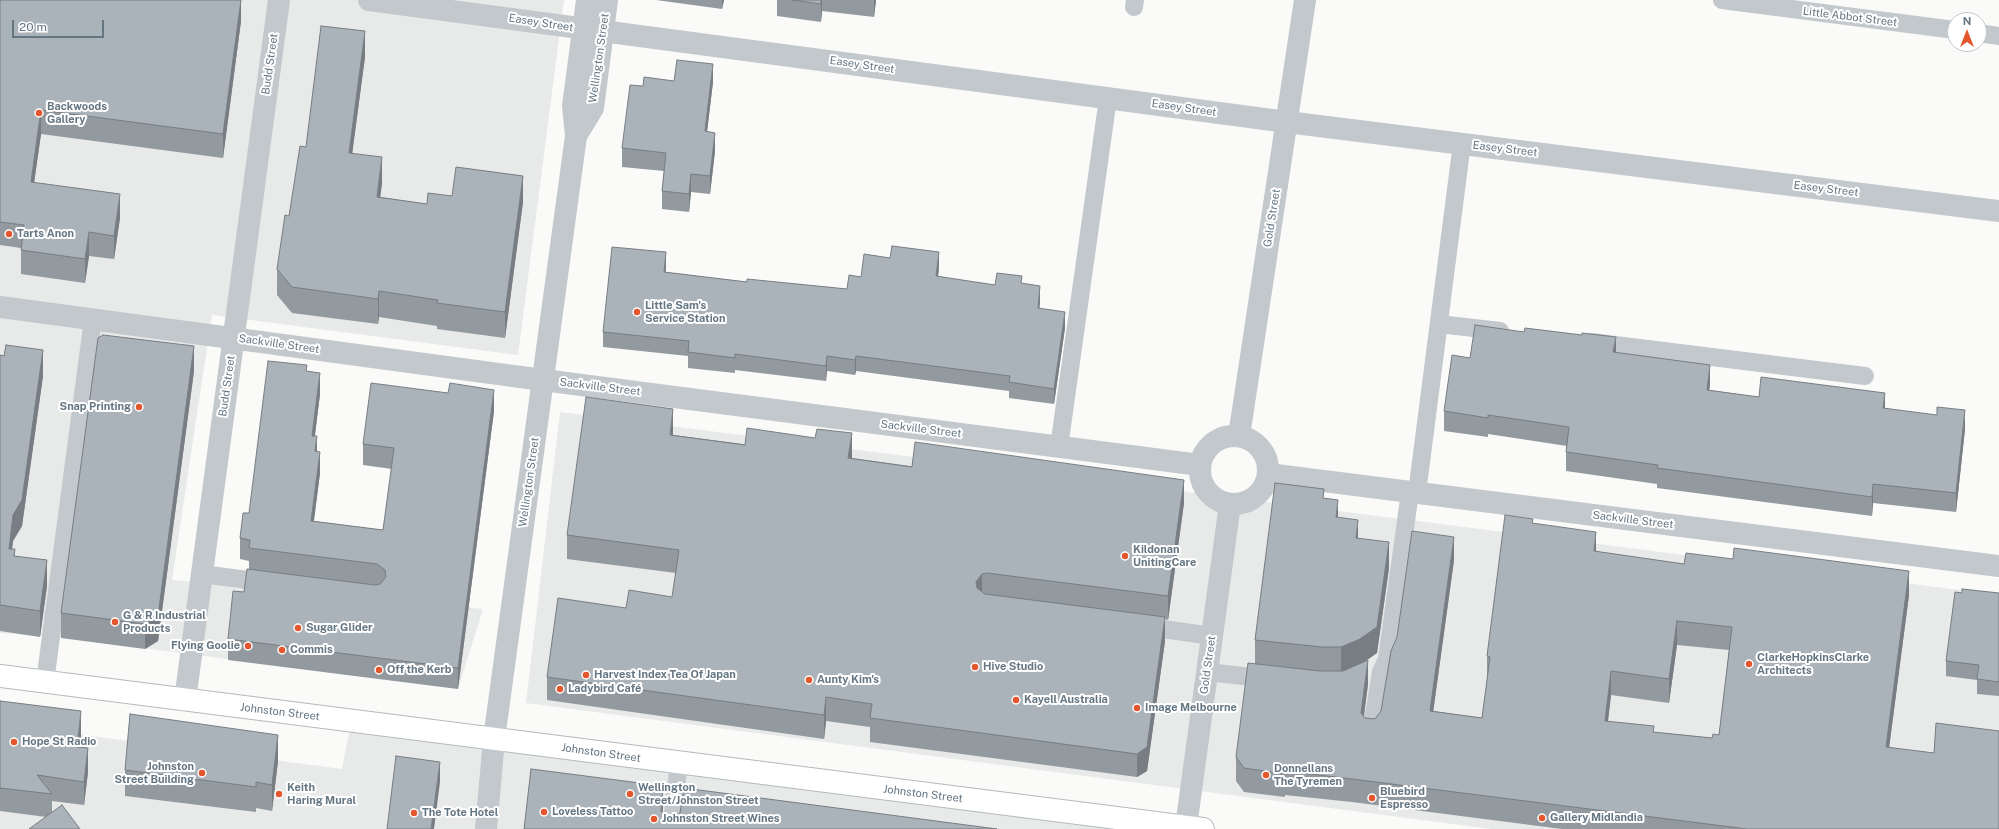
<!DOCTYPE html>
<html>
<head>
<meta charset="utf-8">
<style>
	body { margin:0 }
	#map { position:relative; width:1999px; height:829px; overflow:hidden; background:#fafaf8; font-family:"Public Sans",sans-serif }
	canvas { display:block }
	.north { position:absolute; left:1947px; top:12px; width:40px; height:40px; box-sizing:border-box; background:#fff; border:1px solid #c1c8cd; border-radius:50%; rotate:0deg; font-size:11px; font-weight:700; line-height:16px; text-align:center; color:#657683 }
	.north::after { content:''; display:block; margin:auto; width:14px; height:18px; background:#e4572e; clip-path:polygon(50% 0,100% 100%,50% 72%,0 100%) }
	.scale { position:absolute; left:12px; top:20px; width:92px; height:18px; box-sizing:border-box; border:2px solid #657683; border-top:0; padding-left:5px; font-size:12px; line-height:14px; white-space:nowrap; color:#657683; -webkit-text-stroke:3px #fff; paint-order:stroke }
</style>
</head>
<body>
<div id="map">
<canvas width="1999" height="829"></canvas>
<div class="north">N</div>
<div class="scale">20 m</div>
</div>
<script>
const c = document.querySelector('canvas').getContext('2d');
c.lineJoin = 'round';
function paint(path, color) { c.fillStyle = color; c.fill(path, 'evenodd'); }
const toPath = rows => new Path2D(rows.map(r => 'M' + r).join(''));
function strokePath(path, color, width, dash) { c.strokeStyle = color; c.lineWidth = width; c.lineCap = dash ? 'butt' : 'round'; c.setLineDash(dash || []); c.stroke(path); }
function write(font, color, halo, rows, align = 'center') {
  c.font = font + ' "Public Sans",sans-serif'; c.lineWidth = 4; c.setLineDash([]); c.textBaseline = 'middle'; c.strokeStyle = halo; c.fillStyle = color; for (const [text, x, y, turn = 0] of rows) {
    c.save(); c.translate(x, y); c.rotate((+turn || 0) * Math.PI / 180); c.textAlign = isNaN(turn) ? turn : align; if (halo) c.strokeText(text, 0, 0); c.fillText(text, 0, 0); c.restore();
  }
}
const built = toPath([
	[0,0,564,0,518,355,212,315,172,580,483,609,458,689,58,637,0,633],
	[560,412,1999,595,1999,829,1491,829,526,703],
	[0,724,342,769,350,728,1139,829,0,829]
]);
const service = toPath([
	[1722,0,1955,30],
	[1134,7,1135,0],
	[1979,33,1999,36],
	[1439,324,1500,331],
	[1591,342,1865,376],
	[1059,447,1108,98],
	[1417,493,1462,143],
	[202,574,271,583],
	[1142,626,1212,636],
	[1207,672,1270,679],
	[45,682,93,319],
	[1371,733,1381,672,1387,659,1410,492],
	[671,829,679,763]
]);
const minor = toPath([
	[369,0,1287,122,1999,211],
	[0,307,543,380,1200,465],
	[1239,436,1305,0],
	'1200 470a34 34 0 1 1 68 0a34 34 0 1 1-68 0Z',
	[1268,474,1999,566],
	[185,700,279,0],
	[1186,827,1230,504]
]);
const tertiary = toPath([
	[576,136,593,108,607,0],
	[486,829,494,739,576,136,573,106,587,0]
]);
const secondary = toPath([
	[0,676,1203,829]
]);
const wall = toPath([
	[0,0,241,0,241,21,223,158,41,134,34,182,120,218,114,259,89,256,85,283,21,274,21,248,0,245],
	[656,0,724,0,722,9],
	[777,0,876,0,874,17,822,11,821,22,777,16],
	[365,57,352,153,382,183,380,197,427,204,452,196,523,202,505,338,437,329,437,326,379,317,378,324,292,313,277,295,277,269,289,216,306,147],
	[674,81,713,82,707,131,715,151,710,194,691,192,689,212,662,209,662,191,664,171,622,167,622,148,643,86],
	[666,268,665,272,747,282,847,289,861,277,939,268,938,277,995,285,1022,283,1040,301,1039,309,1065,328,1054,404,1009,398,1009,391,856,371,855,375,827,371,826,381,735,370,735,373,688,368,688,356,603,347,603,332],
	[1616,353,1710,384,1709,390,1759,397,1885,408,1965,429,1956,512,1873,503,1872,516,1657,488,1657,484,1566,471,1566,452,1567,446,1488,434,1488,437,1444,431,1444,411],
	[0,355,43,376,22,526,13,541,12,549,15,556,47,586,40,637,0,631],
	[194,371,158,641,145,649,61,638,61,613],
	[307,371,320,394,315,436,320,473,314,521,383,530,392,469,363,465,363,444,494,411,458,689,228,660,228,639,244,592,249,569,249,561,240,559,240,538,249,513],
	[673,433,673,435,851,458,1184,503,1168,620,1165,619,1165,641,1147,771,1137,777,870,742,870,727,826,721,824,739,547,700,547,677,626,608,672,597,676,573,567,559,567,535],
	[1324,499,1338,518,1389,568,1377,653,1363,662,1368,684,1364,717,1365,718,1375,719,1381,711,1454,560,1433,711,1482,718,1487,680,1487,656,1533,523,1596,552,1909,595,1889,748,1999,829,1562,829,1352,802,1285,795,1285,797,1244,792,1236,781,1236,757,1255,664,1255,640],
	[1677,645,1729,650,1719,735,1712,738,1654,732,1608,721,1611,695,1669,703],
	[1962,593,1999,593,1999,696,1977,694,1977,680,1946,676,1946,661],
	[0,701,81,735,79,747,88,772,84,805,52,801,52,812,46,817,0,811],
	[278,761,272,811,256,808,256,812,125,796,125,770]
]);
const shadedWall = toPath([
	[241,0,241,21,223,158,223,134],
	[722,0,724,0,722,9],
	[821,0,822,0,822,11,821,22],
	[874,0,876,0,874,17],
	[365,31,365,57,349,178,349,153],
	[713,64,713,82,705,149,705,131],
	[41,110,41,134,31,205,31,182],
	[715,133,715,151,710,194,710,176],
	[382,157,382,183,377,223,377,197],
	[691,174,691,192,689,212,689,194],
	[523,176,523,202,505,338,505,312],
	[120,194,120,218,114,259,114,236],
	[89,232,89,256,85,283,85,259],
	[666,252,666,268,664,288,664,272],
	[939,252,939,268,936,292,936,276],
	[1040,286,1040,301,1038,324,1038,308],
	[379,291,379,317,378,324,378,299],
	[1065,312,1065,328,1054,404,1054,389],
	[1616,337,1616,356,1613,352],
	[194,346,194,371,158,641,145,649,145,624],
	[43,350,43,376,22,526,13,541,9,574,9,549,13,515],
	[827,356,827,371,826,381,826,366],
	[856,356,856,371,855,375,855,360],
	[1710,365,1710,384,1707,409,1707,390],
	[320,373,320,394,312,457,312,436],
	[494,390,494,411,458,689,458,668],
	[1885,393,1885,412,1883,408],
	[673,409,673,433,670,459,670,435],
	[1965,410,1965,429,1956,512,1956,493],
	[852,433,852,457,848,481,848,458],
	[317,436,317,458,315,451],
	[320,452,320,473,311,542,311,521],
	[1184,480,1184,503,1168,620,1168,596],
	[1873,484,1873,503,1872,516,1872,497],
	[1338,500,1338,527,1336,517],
	[1358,520,1358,547,1356,538],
	[1596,532,1596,555,1594,551],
	[1454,537,1454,560,1430,735,1430,711],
	[1389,542,1389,568,1377,653,1360,665,1341,674,1341,647],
	[47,560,47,586,40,637,40,611],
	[1909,571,1909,595,1886,771,1886,747],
	[982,574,982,598,976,605,976,582],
	[1165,617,1165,641,1147,771,1137,777,1137,754],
	[1677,621,1677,645,1669,703,1669,679],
	[1368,660,1368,684,1361,736,1361,713],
	[1611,671,1611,695,1605,745,1605,721],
	[826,697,826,721,824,739,824,715],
	[81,711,81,735,77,770,77,747],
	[278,735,278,761,272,811,272,785],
	[88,748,88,772,84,805,84,782],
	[440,762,440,782,434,829,431,829],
	[663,786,663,808,662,829,661,811]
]);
const building = toPath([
	[0,0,241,0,223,134,41,110,31,182,120,194,114,236,89,232,85,259,21,250,24,225,0,222,0,0],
	[792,0,821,0,821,4,792,0],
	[321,26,365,31,349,153,382,157,377,197,427,204,428,193,452,196,456,167,523,176,505,312,437,303,438,300,379,291,378,299,292,287,277,269,285,215,289,216,300,146,306,147,321,26],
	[677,60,713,64,705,131,715,133,710,176,691,174,689,194,662,191,666,153,622,148,630,85,643,86,644,77,674,81,677,60],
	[892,246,939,252,936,276,995,285,997,273,1022,276,1021,283,1040,286,1038,308,1065,312,1054,389,1009,382,1010,376,856,356,855,360,827,356,826,366,735,354,735,358,688,352,689,341,603,332,612,247,666,252,664,272,747,282,747,279,847,289,849,275,861,277,864,254,890,258,892,246],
	[1475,325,1524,332,1525,328,1582,335,1582,333,1616,337,1613,352,1710,365,1707,390,1759,397,1761,377,1885,393,1883,408,1937,415,1937,407,1965,410,1956,493,1873,484,1872,497,1657,468,1658,465,1566,452,1569,427,1488,415,1488,418,1444,411,1452,355,1470,358,1475,325],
	[103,335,194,346,158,616,145,624,61,613,98,338,103,335],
	[6,345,43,350,22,500,13,515,9,549,15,549,14,556,47,560,40,611,0,605,0,355,4,356,6,345],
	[268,361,307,365,306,371,320,373,312,436,317,436,315,451,320,452,311,521,383,530,394,448,363,444,371,383,448,393,450,383,494,390,458,668,228,639,233,591,244,592,247,569,375,585,380,584,386,577,385,570,377,564,249,548,250,540,240,538,243,513,249,513,268,361],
	[586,397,673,409,670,435,745,445,747,428,815,438,817,429,852,433,848,458,912,467,915,442,1184,480,1168,596,987,573,982,574,976,582,977,588,985,594,1165,617,1147,747,1137,754,870,718,872,704,826,697,824,715,547,677,558,598,626,608,629,590,672,597,679,550,567,535,586,397],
	[1275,483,1324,489,1323,498,1338,500,1336,517,1358,520,1356,538,1389,542,1377,627,1360,639,1341,647,1322,647,1255,640,1275,483],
	[1505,515,1533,519,1532,523,1596,532,1594,551,1684,564,1686,553,1733,559,1734,548,1909,571,1886,747,1934,753,1936,723,1999,731,1999,829,1747,829,1352,779,1285,771,1285,774,1244,768,1236,757,1248,663,1320,671,1343,671,1368,660,1361,713,1365,718,1375,719,1381,711,1391,651,1397,637,1412,531,1454,537,1430,711,1482,718,1490,657,1487,656,1505,515],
	[1677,621,1732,627,1719,735,1713,734,1712,738,1653,732,1654,726,1605,721,1611,671,1669,679,1677,621],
	[1962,589,1999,593,1999,682,1977,679,1979,665,1946,661,1955,592,1962,593,1962,589],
	[0,701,81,711,77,747,88,748,84,782,37,775,52,794,0,788,0,701],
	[130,714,278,735,272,785,256,782,256,787,125,770,130,714],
	[396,756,440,762,431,829,387,829,396,756],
	[531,769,663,786,661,811,664,815,669,817,675,816,680,813,684,788,997,829,524,829,531,769],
	[62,805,80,829,29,829,62,805]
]);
const markers = [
	[39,113,4,"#e4572e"],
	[9,234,4,"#e4572e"],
	[637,312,4,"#e4572e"],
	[139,407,4,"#e4572e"],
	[1125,556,4,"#e4572e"],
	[115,622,4,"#e4572e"],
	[298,628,4,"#e4572e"],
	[248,646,4,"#e4572e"],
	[282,650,4,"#e4572e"],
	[1749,664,4,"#e4572e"],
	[975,667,4,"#e4572e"],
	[379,670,4,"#e4572e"],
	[586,675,4,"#e4572e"],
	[809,680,4,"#e4572e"],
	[560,689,4,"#e4572e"],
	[1016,700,4,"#e4572e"],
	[1137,708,4,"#e4572e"],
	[14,742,4,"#e4572e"],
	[202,773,4,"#e4572e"],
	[1266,775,4,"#e4572e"],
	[279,794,4,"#e4572e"],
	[630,794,4,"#e4572e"],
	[1372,798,4,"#e4572e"],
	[544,812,4,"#e4572e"],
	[414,813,4,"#e4572e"],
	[1542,818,4,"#e4572e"],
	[654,819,4,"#e4572e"]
];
const streetNames = [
	["Little Abbot Street",1850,17,7],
	["Easey Street",541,23,9],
	["Wellington Street",599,58,-82],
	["Budd Street",270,64,-82],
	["Easey Street",862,65,8],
	["Easey Street",1184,108,8],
	["Easey Street",1505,149,7],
	["Easey Street",1826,189,7],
	["Gold Street",1272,218,-81],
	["Sackville Street",279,344,8],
	["Budd Street",227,386,-82],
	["Sackville Street",600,387,7],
	["Sackville Street",921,429,7],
	["Wellington Street",529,482,-82],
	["Sackville Street",1633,520,7],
	["Gold Street",1208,665,-82],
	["Johnston Street",280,712,7],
	["Johnston Street",601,753,8],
	["Johnston Street",923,794,7]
];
const poiNames = [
	["Backwoods",47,107],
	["Gallery",47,120],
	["Tarts Anon",17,234],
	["Little Sam's",645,306],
	["Service Station",645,319],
	["Snap Printing",131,407,"right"],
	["Kildonan",1133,550],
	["UnitingCare",1133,563],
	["G & R Industrial",123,616],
	["Products",123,629],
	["Sugar Glider",306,628],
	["Flying Goolie",240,646,"right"],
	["Commis",290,650],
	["ClarkeHopkinsClarke",1757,658],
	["Architects",1757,671],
	["Hive Studio",983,667],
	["Off the Kerb",387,670],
	["Harvest Index Tea Of Japan",594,675],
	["Aunty Kim's",817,680],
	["Ladybird Café",568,689],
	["Kayell Australia",1024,700],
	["Image Melbourne",1145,708],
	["Hope St Radio",22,742],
	["Johnston",194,767,"right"],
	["Street Building",194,780,"right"],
	["Donnellans",1274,769],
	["The Tyremen",1274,782],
	["Keith",287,788],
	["Haring Mural",287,801],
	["Wellington",638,788],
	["Street/Johnston Street",638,801],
	["Bluebird",1380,792],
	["Espresso",1380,805],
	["Loveless Tattoo",552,812],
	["The Tote Hotel",422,813],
	["Gallery Midlandia",1550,818],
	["Johnston Street Wines",662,819]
];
paint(built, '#e8e9e9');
strokePath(secondary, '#b3babf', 24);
strokePath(service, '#c3c8cc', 18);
strokePath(minor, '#c3c8cc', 22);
strokePath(tertiary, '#c3c8cc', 22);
strokePath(secondary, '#fff', 22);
paint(wall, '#929a9f');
paint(shadedWall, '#777d82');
paint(building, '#aab3b9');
strokePath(building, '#777d82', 1);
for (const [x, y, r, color] of markers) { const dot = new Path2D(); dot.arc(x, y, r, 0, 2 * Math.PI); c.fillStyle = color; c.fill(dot); strokePath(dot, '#fff', 1.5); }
write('11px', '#657683', '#fff', streetNames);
write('bold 11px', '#657683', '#fff', poiNames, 'left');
</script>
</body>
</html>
